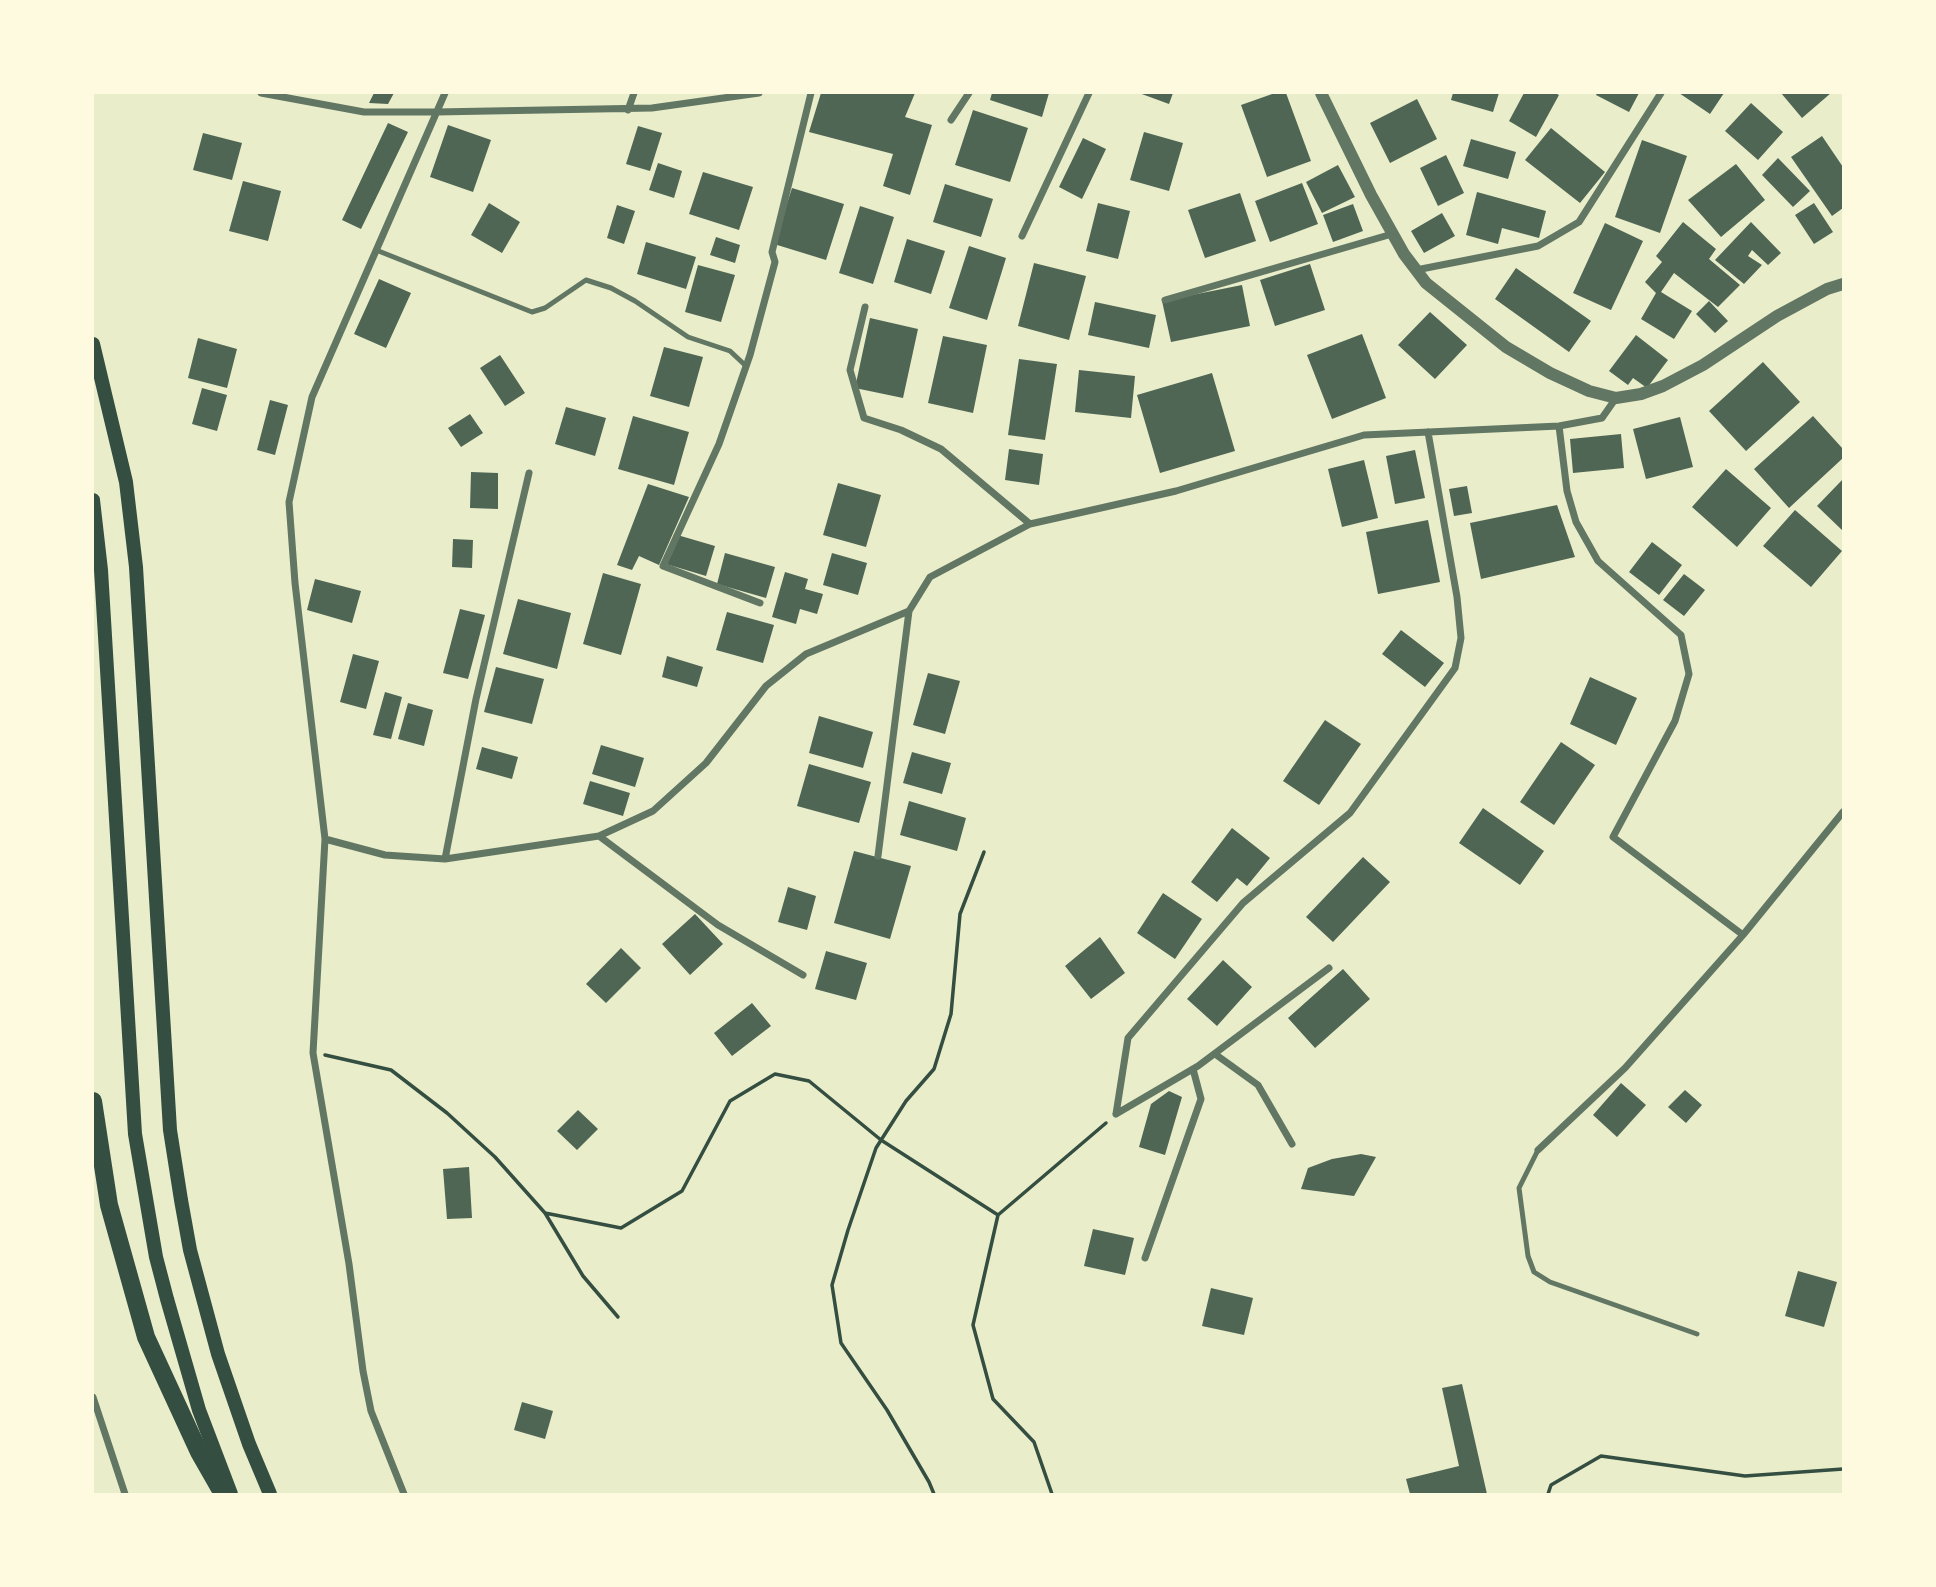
<!DOCTYPE html>
<html>
<head>
<meta charset="utf-8">
<style>
	body { margin:0 }
	#map { position:relative; width:1936px; height:1587px; overflow:hidden; background:#e9edc9; font-family:"Roboto Condensed",sans-serif }
	canvas { display:block }
	.frame { position:absolute; inset:0; border:94px solid #fefae0; pointer-events:none }
</style>
</head>
<body>
<div id="map">
<canvas width="1936" height="1587"></canvas>
<div class="frame"></div>
</div>
<script>
const c = document.querySelector('canvas').getContext('2d');
c.lineJoin = 'round';
function paint(path, color) { c.fillStyle = color; c.fill(path, 'evenodd'); }
const toPath = rows => new Path2D(rows.map(r => 'M' + r).join(''));
function strokePath(path, color, width, dash) { c.strokeStyle = color; c.lineWidth = width; c.lineCap = dash ? 'butt' : 'round'; c.setLineDash(dash || []); c.stroke(path); }
const building = toPath([
	[374,93,394,93,388,104,369,103],
	[821,93,915,93,905,117,932,125,910,195,883,186,893,154,809,132],
	[992,93,1049,93,1042,117,990,100],
	[1139,93,1173,93,1169,104],
	[1275,93,1286,93,1311,161,1267,177,1241,105],
	[1453,93,1499,93,1493,112,1451,100],
	[1524,93,1555,93,1559,95,1536,137,1509,121],
	[1597,93,1639,93,1629,112,1596,95],
	[1679,93,1724,93,1710,114],
	[1781,93,1831,93,1802,118],
	[1417,99,1437,139,1390,163,1370,123],
	[1751,103,1783,132,1758,160,1725,131],
	[973,110,1028,128,1010,182,955,165],
	[388,123,408,132,361,229,342,220],
	[448,125,491,140,473,192,430,177],
	[638,126,662,133,650,171,626,164],
	[1551,128,1605,172,1580,203,1525,160],
	[1144,132,1183,143,1169,191,1130,180],
	[203,133,242,143,232,180,193,170],
	[1822,136,1843,167,1843,208,1832,216,1791,157],
	[1083,138,1106,149,1082,199,1059,187],
	[1471,139,1516,152,1508,179,1463,166],
	[1642,140,1687,156,1660,233,1615,217],
	[1446,155,1464,193,1438,206,1420,168],
	[1778,158,1810,191,1793,207,1762,175],
	[658,163,682,171,674,198,649,190],
	[1736,164,1765,200,1721,237,1688,200],
	[1338,165,1355,197,1322,213,1306,182],
	[703,172,753,187,739,230,689,214],
	[243,181,281,191,268,241,229,231],
	[1302,183,1318,224,1270,242,1255,201],
	[945,184,993,199,981,237,933,222],
	[792,188,844,204,826,260,774,244],
	[1477,192,1546,211,1539,238,1502,228,1498,244,1466,235],
	[1240,193,1256,241,1205,258,1188,210],
	[489,203,520,222,502,253,471,235],
	[1098,203,1130,211,1118,259,1086,251],
	[1814,203,1833,232,1814,244,1795,215],
	[1353,204,1363,231,1333,242,1323,215],
	[617,205,635,211,624,244,607,238],
	[860,206,894,217,873,284,839,273],
	[1442,213,1455,236,1424,253,1411,231],
	[1683,222,1716,249,1709,259,1740,285,1718,307,1674,273,1661,292,1692,311,1674,339,1641,319,1656,293,1645,282,1662,262,1656,256],
	[1751,222,1781,253,1768,265,1752,250,1748,256,1762,265,1744,284,1715,260],
	[1605,223,1643,241,1611,310,1573,293],
	[716,237,740,245,735,263,710,255],
	[907,239,945,251,931,294,894,282],
	[646,242,696,257,686,289,637,274],
	[969,246,1006,258,987,320,949,308],
	[1034,263,1086,276,1069,340,1018,326],
	[1310,264,1325,310,1275,326,1260,280],
	[698,265,735,275,721,322,685,312],
	[1516,268,1591,321,1569,352,1495,299],
	[379,279,411,293,386,348,354,334],
	[1242,285,1250,326,1171,342,1162,301],
	[1709,301,1728,321,1715,333,1696,314],
	[1095,302,1156,315,1149,348,1088,335],
	[1430,312,1467,345,1435,379,1398,345],
	[870,318,918,329,903,398,855,388],
	[1362,334,1386,398,1332,419,1307,355],
	[1636,335,1668,360,1647,388,1633,378,1628,385,1609,371],
	[943,336,987,345,973,413,928,403],
	[198,338,237,349,227,388,188,378],
	[664,347,703,357,689,407,650,396],
	[500,355,525,393,505,406,480,368],
	[1019,359,1057,364,1045,440,1008,435],
	[1763,362,1800,402,1746,451,1709,411],
	[1079,370,1135,376,1131,418,1075,412],
	[1212,373,1235,451,1160,473,1137,395],
	[202,388,227,395,217,431,192,424],
	[270,400,288,405,275,455,257,450],
	[566,407,606,418,595,456,555,444],
	[470,414,483,433,461,447,448,428],
	[633,416,689,432,674,485,618,469],
	[1813,416,1843,449,1843,458,1789,508,1754,469],
	[1680,417,1693,467,1646,479,1633,429],
	[1621,434,1624,468,1573,473,1570,439],
	[1009,449,1043,454,1039,485,1005,480],
	[1415,450,1425,498,1395,504,1386,456],
	[1364,460,1378,518,1342,527,1328,469],
	[1726,469,1771,508,1737,547,1692,507],
	[471,472,498,473,498,509,470,508],
	[1843,479,1843,531,1817,506],
	[838,483,881,495,866,547,823,535],
	[648,484,689,497,659,565,639,556,632,570,617,565],
	[1467,486,1472,513,1454,516,1449,489],
	[1557,505,1575,557,1481,579,1470,523],
	[1795,510,1842,551,1811,587,1763,546],
	[1428,520,1440,582,1378,594,1366,532],
	[674,534,715,546,706,576,666,564],
	[453,539,473,540,472,568,452,567],
	[1652,542,1682,565,1659,595,1629,572],
	[725,553,775,567,766,598,717,584],
	[832,553,867,563,858,595,823,585],
	[785,572,808,579,805,589,823,594,817,614,800,609,796,624,772,617],
	[603,573,641,584,621,655,583,644],
	[1684,574,1705,590,1684,616,1663,600],
	[315,579,361,591,352,623,307,610],
	[518,599,571,613,557,669,503,654],
	[460,609,485,615,468,679,443,673],
	[727,612,774,625,763,663,716,650],
	[1401,630,1444,663,1425,687,1382,654],
	[353,654,379,661,366,709,340,702],
	[667,656,703,667,697,687,662,677],
	[496,667,544,679,532,724,484,712],
	[928,673,960,681,945,734,913,725],
	[1590,677,1637,698,1616,745,1570,724],
	[385,692,402,697,391,739,373,735],
	[408,703,433,710,424,746,398,739],
	[819,716,873,732,863,768,809,753],
	[1325,720,1361,744,1319,805,1283,781],
	[1561,742,1595,765,1554,825,1520,802],
	[601,745,644,758,635,787,592,774],
	[482,747,518,757,512,779,476,769],
	[912,752,951,763,942,794,903,783],
	[809,764,871,782,859,823,797,806],
	[590,781,630,793,623,816,583,804],
	[909,801,966,818,957,851,900,835],
	[1483,808,1544,851,1520,885,1459,843],
	[1232,828,1270,858,1247,886,1237,878,1217,902,1191,882],
	[854,851,911,866,890,939,834,923],
	[1363,857,1390,882,1333,942,1306,917],
	[788,887,816,896,807,930,778,922],
	[1163,893,1202,919,1175,959,1137,933],
	[695,914,723,944,690,975,662,944],
	[1100,937,1125,973,1091,999,1065,966],
	[621,948,641,968,606,1003,586,984],
	[826,951,867,963,856,1000,815,989],
	[1223,960,1252,987,1217,1026,1187,999],
	[1343,969,1370,999,1315,1048,1288,1018],
	[752,1003,771,1026,732,1056,714,1033],
	[1621,1083,1646,1105,1617,1137,1593,1115],
	[1685,1090,1702,1105,1686,1123,1668,1107],
	[1169,1091,1182,1097,1165,1155,1139,1147,1151,1104],
	[578,1110,598,1129,577,1150,557,1131],
	[1361,1154,1376,1157,1354,1196,1301,1189,1308,1168,1332,1159],
	[469,1167,472,1218,447,1219,443,1169],
	[1093,1229,1134,1238,1125,1275,1084,1266],
	[1798,1271,1837,1282,1824,1327,1785,1316],
	[1211,1288,1253,1298,1244,1335,1202,1326],
	[1462,1384,1487,1494,1410,1494,1406,1479,1459,1466,1442,1388],
	[522,1402,553,1411,545,1439,514,1430]
]);
const path = toPath([
	[325,1055,391,1070,447,1113,495,1157,545,1213,583,1276,618,1317],
	[545,1213,621,1228,682,1191,730,1101,775,1074,809,1081,881,1140,998,1215],
	[934,1494,929,1482,887,1410,841,1343,832,1285,848,1230,876,1148,906,1101,934,1069,951,1014,960,914,984,852],
	[1052,1494,1034,1442,993,1399,973,1325,998,1215,1106,1123],
	[1548,1494,1551,1485,1601,1456,1745,1476,1843,1469]
]);
const service = toPath([
	[376,250,532,312,545,308,586,280,611,288,635,301,688,337,730,351,746,366],
	[1538,1150,1519,1188,1528,1256,1534,1272,1550,1282,1697,1334]
]);
const minor = toPath([
	[261,93,364,112,436,112,652,108,759,93],
	[628,110,634,93],
	[951,120,969,93],
	[1022,236,1089,93],
	[1416,270,1538,246,1579,222,1661,93],
	[1165,300,1392,234],
	[865,307,850,370,864,418,901,430,941,449,1030,524],
	[1559,426,1567,491,1576,522,1598,561,1681,635,1689,674,1675,721,1613,837,1743,935],
	[760,603,663,566,719,444,750,355,775,262,772,252,811,93],
	[599,836,718,925,803,975],
	[325,839,385,855,445,859,599,836,653,811,706,763,766,686,806,654,909,611],
	[878,856,909,611,930,577,1030,524,1176,491,1364,435,1559,426,1602,418,1616,398],
	[445,859,476,699,529,473],
	[1215,1054,1258,1085,1292,1144],
	[1116,1114,1128,1038,1243,903,1350,813,1455,668,1461,638,1457,597,1428,432],
	[1116,1114,1198,1066,1329,968],
	[1538,1150,1625,1068,1743,935,1843,812],
	[1145,1258,1201,1099,1193,1069],
	[93,1397,125,1494],
	[404,1494,371,1411,363,1371,349,1264,313,1053,325,839,295,583,289,502,312,397,445,93]
]);
const tertiary = toPath([
	[1321,93,1371,195,1404,254,1426,283,1506,347,1550,373,1589,391,1616,398,1641,394,1663,386,1703,365,1777,316,1827,289,1843,284]
]);
const secondary = toPath([
	[93,344,126,482,136,567,170,1130,181,1200,190,1250,218,1354,249,1444,270,1494],
	[93,500,101,570,135,1134,156,1257,167,1299,199,1410,231,1494]
]);
const trunk = toPath([
	[93,1101,109,1205,146,1337,199,1452,223,1494]
]);
paint(building, '#4f6655');
strokePath(path, '#344e41', 3.5);
strokePath(service, '#617663', 5);
strokePath(minor, '#617663', 7);
strokePath(tertiary, '#617663', 12);
strokePath(secondary, '#344e41', 14);
strokePath(trunk, '#344e41', 18);
</script>
</body>
</html>
